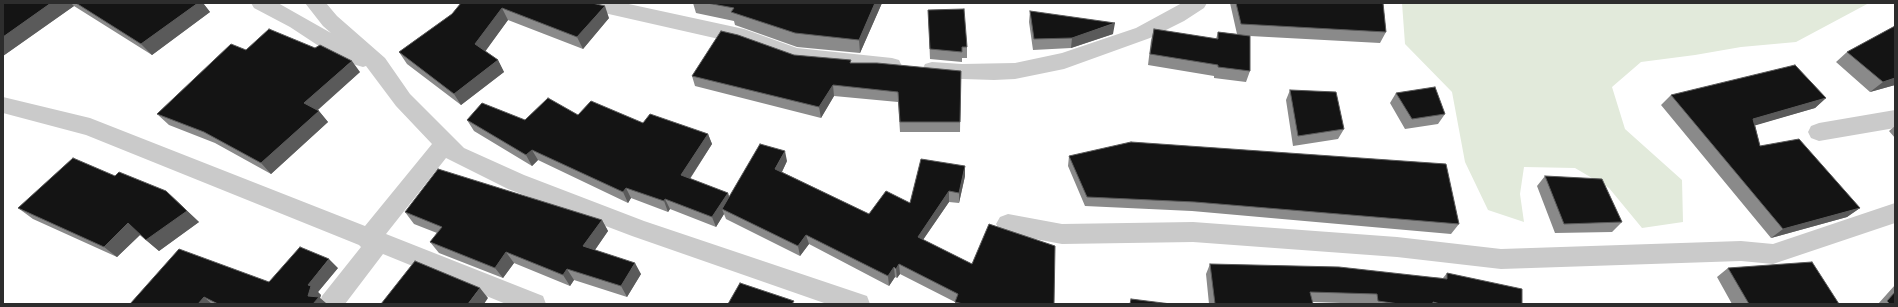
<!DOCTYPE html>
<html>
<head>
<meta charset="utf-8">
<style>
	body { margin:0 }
	#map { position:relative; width:1898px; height:307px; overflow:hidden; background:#fff; font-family:"DM Sans",sans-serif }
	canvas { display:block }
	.frame { position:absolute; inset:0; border:4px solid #2d2d2d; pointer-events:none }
</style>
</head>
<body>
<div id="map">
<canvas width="1898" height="307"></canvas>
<div class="frame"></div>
</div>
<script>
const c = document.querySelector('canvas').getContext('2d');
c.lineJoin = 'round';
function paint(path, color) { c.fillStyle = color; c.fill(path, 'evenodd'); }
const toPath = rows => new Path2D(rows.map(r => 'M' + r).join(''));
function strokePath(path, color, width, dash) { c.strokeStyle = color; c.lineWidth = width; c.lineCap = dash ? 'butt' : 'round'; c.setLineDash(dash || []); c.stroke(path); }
const green = toPath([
	[1402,3,1869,3,1796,42,1741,47,1695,55,1641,62,1612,87,1625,129,1682,180,1683,222,1642,228,1609,188,1575,168,1524,167,1520,194,1524,222,1488,210,1465,162,1452,92,1405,44]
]);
const street = toPath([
	[251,3,278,3,331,33,323,26,305,3,326,3,337,16,385,58,410,94,464,148,524,175,644,221,867,296,870,304,827,304,632,236,508,189,446,158,386,234,543,296,546,304,506,304,383,254,345,304,319,304,322,296,361,247,359,245,86,135,3,113,3,97,90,118,365,226,432,144,396,106,366,66,363,67,356,65,331,54,290,27,254,8,251,3],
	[581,3,624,3,744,29,797,48,892,58,899,60,902,66,899,72,892,74,796,64,741,44,591,10,584,8,581,3],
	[1182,3,1207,3,1204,8,1184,21,1150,38,1064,69,1015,79,994,80,932,78,925,76,922,70,925,64,932,62,962,64,1015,63,1062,53,1136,28,1182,3],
	[1895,110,1895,128,1819,141,1811,138,1808,132,1811,126,1819,123,1895,110],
	[1895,203,1895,223,1773,264,1741,261,1501,269,1397,257,1193,242,1062,244,1008,234,1000,231,996,224,1000,217,1008,214,1062,224,1193,222,1397,237,1501,249,1741,241,1773,244,1895,203]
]);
const wall = toPath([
	[3,3,203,3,210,12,152,55,74,6,3,56],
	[461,3,609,18,583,49,508,20,485,51,498,60,504,72,461,105,407,64,399,52,452,14],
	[693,3,882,3,860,53,797,47,735,25,734,21,696,13],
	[1230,3,1383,3,1386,32,1380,43,1250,36,1250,71,1246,82,1214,78,1214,76,1148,65,1151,40,1154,29,1216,39,1218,32,1237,34],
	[928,10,967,47,967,58,962,58,962,62,930,59],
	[1030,11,1113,34,1071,48,1033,50,1029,22],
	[1895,26,1895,85,1870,92,1836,62,1847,52],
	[246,50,360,72,318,110,328,122,271,174,215,143,169,125,157,114],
	[794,55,851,63,961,71,960,132,900,132,898,102,834,96,821,118,695,86,692,76],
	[1290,90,1344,129,1338,139,1293,146,1286,100],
	[1396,93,1445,114,1438,124,1405,129,1390,103],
	[1671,95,1826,98,1815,108,1755,125,1760,146,1860,208,1847,217,1771,238,1661,105],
	[578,115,708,134,712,144,690,179,728,193,729,197,787,161,782,172,869,214,910,203,965,166,965,176,959,203,949,202,923,240,1054,304,955,304,955,302,900,274,897,278,895,277,889,286,809,244,800,256,726,219,724,214,716,227,670,209,668,212,631,198,628,203,538,160,532,166,474,131,467,120,525,120],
	[1895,126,1895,138,1889,131],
	[1069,156,1459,224,1451,234,1192,211,1085,206,1068,166],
	[115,176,166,191,199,222,159,251,140,235,117,257,33,219,18,208],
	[1545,176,1622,222,1612,232,1555,233,1537,186],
	[405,212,602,220,608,231,595,250,641,274,627,297,574,280,570,286,514,263,503,278,439,253,430,242,437,233,414,224],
	[1210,264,1443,278,1447,273,1522,304,1370,304,1312,302,1313,304,1209,304,1206,274],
	[338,268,318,292,321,295,320,298,327,304,130,304,269,282],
	[1728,268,1839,304,1732,304,1717,277],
	[1895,285,1895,304,1878,304]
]);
const shadedWall = toPath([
	[51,3,71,3,74,6,3,56,3,37],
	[198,3,203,3,210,12,152,55,141,44],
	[875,3,882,3,860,53,859,40],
	[605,6,609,18,583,49,577,37],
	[502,8,508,20,482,56,475,44],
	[1115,23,1113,34,1071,48,1072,38],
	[498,60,504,72,461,105,454,94],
	[352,61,360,72,313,114,304,103],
	[1895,78,1895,85,1870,92,1883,82],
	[833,85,834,96,821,118,819,107],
	[1826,98,1815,108,1743,129,1753,119],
	[319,111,328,122,271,174,261,163],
	[708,134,712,144,685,186,681,175],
	[532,150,538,160,532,166,526,155],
	[785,151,787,161,778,180,775,169],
	[965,166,965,176,959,203,959,193],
	[626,188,631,198,628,203,623,192],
	[166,191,199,222,159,251,146,240],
	[949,191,949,202,918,247,918,237],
	[728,193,731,203,722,209,724,214,716,227,712,217],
	[665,199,670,209,668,212,664,201],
	[1860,208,1847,217,1771,238,1783,229],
	[602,220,608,231,590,257,583,246],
	[128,223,141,234,117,257,104,247],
	[806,235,809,244,800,256,798,246],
	[506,252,514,263,503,278,495,268],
	[329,259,338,268,318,292,321,295,320,298,327,304,313,304,308,296,308,285],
	[635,263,641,274,627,297,621,286],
	[899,264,900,274,897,278,896,269],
	[894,267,895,277,889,286,888,276],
	[567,269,574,280,570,286,563,275],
	[480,288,488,298,484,304,468,304],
	[204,297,212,304,198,304]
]);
const building = toPath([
	[3,3,51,3,3,37,3,3],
	[76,3,198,3,141,44,76,3],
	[461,3,592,3,605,6,577,37,502,8,475,44,498,60,454,94,399,52,452,14,461,3],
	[707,3,875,3,859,40,795,33,731,12,734,8,707,3],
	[1236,3,1383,3,1386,32,1241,24,1236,3],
	[964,9,967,47,962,47,962,52,930,49,928,10,964,9],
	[1030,11,1115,23,1072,38,1034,39,1030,11],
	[1895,26,1895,78,1883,82,1847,52,1895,26],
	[269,29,315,48,320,45,352,61,304,103,319,111,261,163,204,132,157,114,231,44,246,50,269,29],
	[1154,29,1218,39,1218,32,1250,36,1250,71,1218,67,1218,65,1150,54,1154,29],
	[721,31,738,35,794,55,851,60,850,63,877,63,961,71,960,122,900,122,898,92,833,85,819,107,692,76,721,31],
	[1795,65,1826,98,1753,119,1760,146,1799,139,1860,208,1783,229,1671,95,1795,65],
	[1435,87,1445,114,1412,119,1396,93,1435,87],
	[1290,90,1336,92,1344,129,1298,136,1290,90],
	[548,98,578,115,591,101,643,123,650,114,708,134,681,175,728,193,712,217,665,199,664,201,626,188,623,192,532,150,526,155,467,120,482,103,525,120,548,98],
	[1131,142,1446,164,1459,224,1195,202,1087,197,1069,156,1131,142],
	[760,144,785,151,775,169,869,214,886,191,910,203,921,159,965,166,959,193,949,191,918,237,972,264,989,224,1055,246,1054,304,963,304,955,302,958,294,899,264,896,269,894,267,888,276,806,235,798,246,722,209,760,144],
	[73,158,115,176,119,172,166,191,187,211,146,240,128,223,104,247,18,208,73,158],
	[438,169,602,220,583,246,635,263,621,286,567,269,563,275,506,252,495,268,430,242,442,227,405,212,438,169],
	[1545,176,1602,179,1622,222,1564,224,1545,176],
	[300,247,329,259,308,285,311,286,308,296,319,297,313,304,218,304,204,297,198,304,130,304,179,249,269,282,300,247],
	[415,261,480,288,468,304,381,304,415,261],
	[1812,262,1839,304,1749,304,1728,268,1812,262],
	[1210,264,1339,267,1447,279,1447,273,1522,289,1522,304,1440,304,1433,302,1433,304,1399,304,1378,301,1377,294,1310,292,1313,304,1215,304,1210,264],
	[740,283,794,301,792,304,728,304,740,283],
	[1895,292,1895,304,1890,304,1887,301,1895,292],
	[1131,299,1171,304,1130,304,1131,299]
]);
paint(green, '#e2eadb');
paint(street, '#cacaca');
paint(wall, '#8a8a8a');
paint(shadedWall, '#5a5a5a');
paint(building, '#141414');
strokePath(building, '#5a5a5a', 1);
</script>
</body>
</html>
